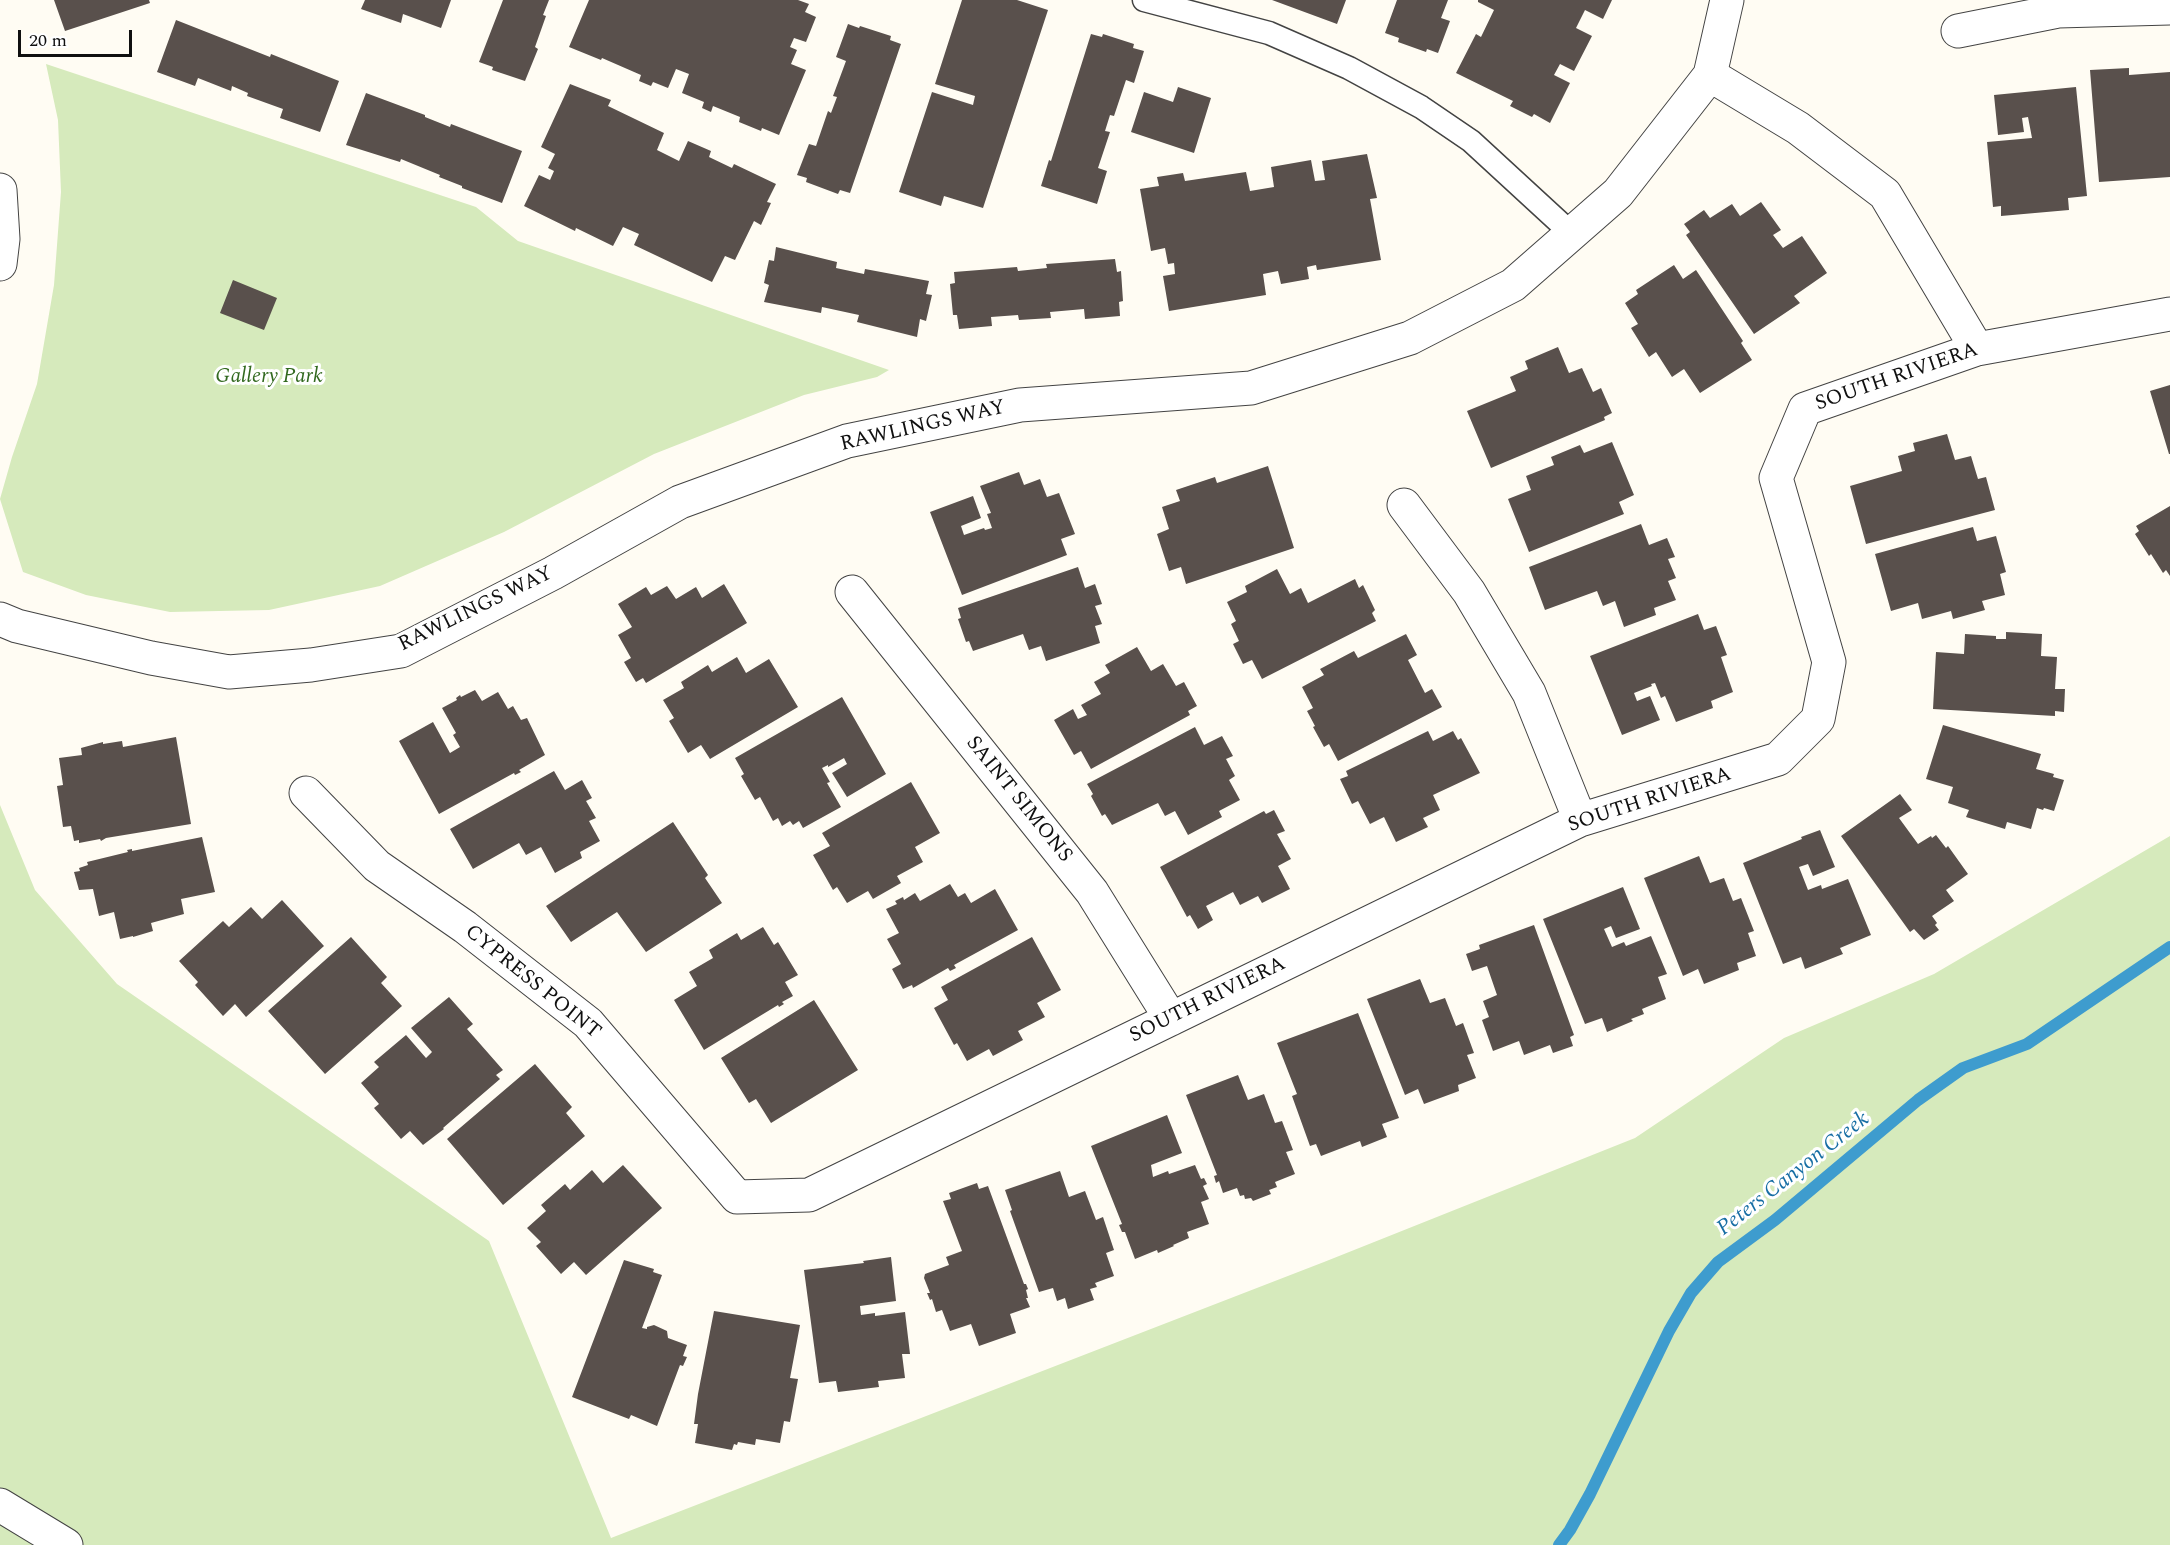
<!DOCTYPE html>
<html>
<head>
<meta charset="utf-8">
<style>
	body { margin:0 }
	#map { position:relative; width:2170px; height:1545px; overflow:hidden; background:#fffcf3; font-family:Spectral,serif }
	canvas { display:block }
	.scale { position:absolute; left:18px; top:30px; width:114px; height:27px; box-sizing:border-box; border:3px solid #101010; border-top:0; padding-left:8px; font-size:18px; line-height:21px; white-space:nowrap; color:#101010; -webkit-text-stroke:4px #fff; paint-order:stroke }
</style>
</head>
<body>
<div id="map">
<canvas width="2170" height="1545"></canvas>
<div class="scale">20 m</div>
</div>
<script>
const c = document.querySelector('canvas').getContext('2d');
c.lineJoin = 'round';
function paint(path, color) { c.fillStyle = color; c.fill(path, 'evenodd'); }
const toPath = rows => new Path2D(rows.map(r => 'M' + r).join(''));
function strokePath(path, color, width, dash) { c.strokeStyle = color; c.lineWidth = width; c.lineCap = dash ? 'butt' : 'round'; c.setLineDash(dash || []); c.stroke(path); }
function write(font, color, halo, rows, align = 'center') {
  c.font = font + ' Spectral,serif'; c.lineWidth = 6; c.setLineDash([]); c.textBaseline = 'middle'; c.strokeStyle = halo; c.fillStyle = color; for (const [text, x, y, turn = 0] of rows) {
    c.save(); c.translate(x, y); c.rotate((+turn || 0) * Math.PI / 180); c.textAlign = isNaN(turn) ? turn : align; if (halo) c.strokeText(text, 0, 0); c.fillText(text, 0, 0); c.restore();
  }
}
const green = toPath([
	[46,64,476,207,518,241,889,370,877,377,804,395,654,454,504,532,380,586,269,610,170,612,86,595,23,572,0,499,12,457,37,384,54,285,61,192,58,120],
	[0,805,35,890,117,984,489,1241,611,1538,1324,1262,1635,1138,1784,1038,1934,974,2170,836,2170,1545,0,1545]
]);
const stream = toPath([
	[1559,1545,1570,1530,1590,1494,1669,1331,1691,1293,1718,1262,1775,1220,1918,1100,1963,1068,2027,1044,2170,947]
]);
const building = toPath([
	[54,0,149,0,150,3,65,31],
	[365,0,451,0,441,28,403,14,401,23,361,9],
	[503,0,549,0,543,15,546,16,535,47,538,49,525,81,492,70,493,67,479,62],
	[589,0,798,0,809,4,805,12,816,17,806,42,794,38,790,47,797,50,791,64,806,70,779,135,762,128,761,131,739,122,740,117,713,106,711,112,702,108,704,102,682,93,689,74,676,69,668,88,653,82,651,86,639,81,641,75,602,58,601,60,569,47],
	[962,0,1017,0,1048,10,983,208,944,196,941,206,899,192,932,92,973,105,975,96,935,84],
	[1272,0,1346,0,1337,24],
	[1397,0,1448,0,1441,18,1450,21,1438,53,1427,49,1426,52,1398,42,1399,38,1385,33],
	[1478,0,1612,0,1603,19,1585,10,1576,28,1592,36,1574,71,1560,64,1554,75,1570,83,1550,123,1534,114,1532,117,1510,106,1513,101,1456,73,1476,34,1481,37,1494,10,1478,2],
	[176,20,270,57,271,54,339,81,320,132,280,118,283,109,247,96,248,93,232,86,231,91,198,78,195,86,157,72],
	[848,24,859,28,860,26,891,36,890,40,901,44,850,193,840,190,838,194,806,182,807,178,797,175,809,144,816,146,828,111,831,113,837,97,833,96,846,61,836,57],
	[1091,34,1102,37,1103,34,1134,44,1133,48,1144,51,1134,83,1126,80,1114,116,1110,115,1105,131,1110,132,1098,168,1107,171,1097,204,1041,186,1049,160,1051,161],
	[2129,68,2129,75,2170,72,2170,177,2099,182,2090,70],
	[570,84,611,100,608,106,664,133,657,150,679,161,688,141,711,151,709,157,732,168,734,164,776,184,767,202,771,203,761,225,754,221,735,260,725,256,712,282,634,245,639,234,623,227,613,246,576,228,575,231,524,206,539,175,550,180,554,171,548,168,555,154,541,147],
	[1178,87,1211,98,1194,153,1131,132,1144,92,1173,102],
	[2076,87,2087,196,2068,198,2069,210,2001,216,2001,206,1993,207,1987,142,2032,138,2028,117,2022,118,2024,132,1998,135,1994,95],
	[366,93,425,115,425,117,450,127,451,124,522,151,502,203,462,188,462,186,439,177,440,175,401,159,400,162,346,145],
	[1367,154,1377,198,1370,199,1381,260,1317,270,1316,265,1307,267,1309,279,1281,284,1278,271,1263,274,1266,295,1169,311,1163,276,1175,274,1174,263,1168,264,1165,248,1151,251,1140,189,1159,186,1157,177,1183,173,1185,181,1246,172,1250,191,1274,187,1271,167,1311,160,1315,181,1325,180,1322,161],
	[1761,202,1781,230,1773,235,1783,248,1802,236,1827,273,1794,296,1800,303,1754,334,1686,235,1690,232,1684,224,1704,210,1710,218,1732,204,1740,216],
	[776,247,837,262,836,268,864,274,865,269,929,281,926,294,932,295,926,321,920,319,917,337,857,322,859,315,822,307,821,313,764,302,769,285,764,283,769,260,774,261],
	[1115,259,1117,272,1121,271,1123,301,1119,302,1120,316,1085,319,1084,309,1050,312,1051,318,1019,320,1018,315,991,317,992,326,959,329,957,315,953,315,950,284,955,283,954,272,1017,267,1018,271,1047,268,1046,264],
	[1674,265,1683,279,1696,270,1743,341,1741,343,1752,360,1700,393,1684,369,1672,377,1656,352,1649,357,1631,328,1638,324,1625,303,1638,294,1636,290],
	[233,280,277,298,264,330,220,313],
	[1558,347,1569,373,1582,368,1593,392,1601,388,1612,413,1604,417,1605,420,1491,468,1467,411,1516,391,1510,377,1528,369,1525,361],
	[2170,385,2170,454,2169,454,2150,391],
	[1947,434,1955,460,1971,456,1978,479,1986,477,1995,510,1866,544,1850,486,1902,471,1898,456,1915,451,1913,443],
	[1612,442,1634,495,1619,502,1624,514,1529,552,1508,499,1531,490,1526,476,1554,465,1551,457,1580,445,1584,453],
	[1268,466,1294,548,1186,584,1181,567,1169,571,1157,534,1169,529,1162,507,1180,501,1176,490,1215,477,1217,483],
	[1019,472,1024,485,1040,479,1047,497,1059,493,1075,534,1061,539,1067,555,962,595,930,512,973,496,981,518,961,526,964,535,984,528,985,530,992,528,987,514,991,513,980,486],
	[2170,506,2170,576,2166,570,2163,573,2151,554,2149,556,2135,534,2139,531,2136,526],
	[1641,524,1649,545,1667,538,1675,557,1668,559,1676,578,1668,581,1676,600,1654,608,1656,615,1624,627,1615,601,1603,606,1597,591,1545,610,1529,567],
	[1973,527,1977,541,1996,536,2006,572,2000,574,2005,595,1982,601,1985,610,1953,619,1951,611,1922,619,1918,603,1891,611,1875,554],
	[1078,567,1085,588,1095,584,1102,604,1095,606,1102,624,1095,626,1100,643,1046,661,1041,646,1029,650,1023,634,973,651,969,641,966,642,958,619,961,618,958,608],
	[1277,569,1290,594,1301,588,1308,603,1355,579,1359,588,1363,585,1375,610,1372,613,1376,621,1262,679,1252,660,1243,664,1233,644,1239,641,1231,624,1236,621,1227,602,1247,592,1245,586],
	[724,584,747,623,646,683,643,678,636,682,624,662,631,658,618,635,632,627,618,604,646,587,651,595,667,586,676,599,696,587,702,598],
	[1698,614,1704,630,1716,626,1727,655,1721,657,1733,692,1711,701,1713,708,1676,722,1665,696,1661,698,1655,683,1651,684,1652,686,1634,693,1637,701,1650,696,1660,720,1622,735,1590,656],
	[2006,632,2042,634,2041,656,2057,657,2055,689,2065,689,2064,712,2055,711,2055,716,1933,709,1936,652,1964,654,1965,634,1996,636,1996,639,2006,639],
	[1406,634,1417,655,1408,660,1425,693,1432,689,1442,707,1338,761,1329,744,1324,747,1313,727,1315,726,1307,711,1313,708,1302,687,1324,675,1320,669,1354,651,1358,658],
	[1137,647,1151,671,1163,664,1176,686,1184,682,1197,706,1188,711,1190,715,1091,769,1081,751,1074,755,1054,720,1073,709,1078,719,1087,715,1081,705,1101,694,1094,682,1110,673,1105,665],
	[737,657,746,673,769,659,798,707,710,759,701,745,688,753,669,721,674,718,663,700,684,688,681,682,708,665,712,672],
	[475,690,482,701,498,692,508,709,513,706,521,720,527,718,545,755,519,770,521,772,515,775,514,773,439,814,399,741,433,722,450,753,460,747,453,735,456,733,442,708,457,700,456,698,460,695,461,697],
	[842,697,886,774,847,797,832,773,847,764,844,758,828,767,828,765,822,768,830,782,827,783,841,807,803,828,799,821,793,825,790,821,782,826,778,818,773,821,760,797,755,800,741,776,744,774,735,758],
	[1943,725,2041,754,2036,769,2054,774,2053,777,2064,780,2054,811,2044,808,2043,810,2037,808,2031,829,2007,822,2005,829,1966,817,1969,810,1948,803,1953,787,1926,779],
	[1195,727,1204,745,1222,736,1233,756,1226,759,1235,776,1229,780,1240,800,1219,811,1222,817,1188,835,1175,811,1165,816,1158,803,1112,825,1105,814,1102,816,1091,796,1093,794,1087,784],
	[1428,731,1433,741,1453,731,1458,740,1461,738,1480,773,1433,795,1440,810,1423,818,1428,827,1396,842,1384,817,1370,824,1358,801,1352,804,1340,779,1348,776,1346,771],
	[176,737,191,824,106,838,101,841,100,839,79,843,79,840,74,841,71,826,63,827,57,786,63,785,59,758,82,755,81,748,103,742,103,744,122,741,123,747],
	[554,771,565,790,582,780,592,798,586,801,596,818,589,821,600,841,580,852,582,858,555,873,541,847,526,855,519,843,473,869,450,829],
	[911,782,940,833,915,847,923,862,897,876,901,883,873,899,868,891,847,903,837,887,833,890,813,855,830,846,822,833],
	[1900,794,1912,810,1899,818,1918,844,1931,836,1932,838,1936,835,1946,848,1948,846,1968,874,1946,890,1954,901,1932,916,1937,923,1935,925,1939,930,1924,940,1914,929,1910,932,1841,836],
	[1274,810,1285,831,1277,834,1291,859,1278,866,1290,889,1262,903,1258,896,1240,905,1233,892,1206,906,1213,920,1198,929,1190,915,1187,917,1160,867,1264,811,1266,814],
	[673,822,708,875,705,878,722,903,646,952,617,912,571,942,546,906],
	[1820,830,1835,867,1813,876,1808,864,1799,867,1808,890,1821,885,1822,889,1848,879,1871,935,1840,948,1843,954,1805,969,1801,957,1783,964,1743,863,1802,839,1801,837],
	[202,837,215,892,181,899,184,914,151,923,153,931,133,937,133,936,120,939,114,912,99,916,93,889,79,890,74,872,80,871,79,868,88,865,87,862,128,852,127,850,132,849,132,851],
	[1699,856,1710,883,1724,878,1733,901,1741,898,1754,931,1748,933,1756,956,1737,963,1739,970,1704,984,1698,969,1683,976,1644,878],
	[950,884,958,897,965,893,971,903,995,889,1018,930,954,965,956,968,950,971,948,968,913,988,912,985,903,989,892,969,901,964,887,939,899,933,886,909,897,904,895,901,903,897,904,900,915,893,920,901],
	[1623,887,1640,929,1616,938,1611,926,1604,929,1612,947,1624,942,1626,946,1651,936,1667,974,1658,977,1666,999,1642,1009,1644,1014,1631,1019,1633,1021,1607,1032,1602,1018,1585,1024,1543,919],
	[282,900,324,946,246,1017,235,1004,223,1016,195,985,198,982,179,961,223,921,229,927,251,907,262,919],
	[1534,925,1574,1035,1570,1037,1573,1046,1553,1053,1550,1045,1524,1055,1519,1041,1493,1051,1482,1020,1489,1017,1483,1001,1497,995,1487,966,1472,971,1466,954,1480,949,1479,945],
	[763,927,774,945,778,942,798,975,785,982,793,996,782,1002,784,1004,779,1007,778,1005,704,1050,674,1000,697,986,689,972,713,958,709,950,737,933,741,940],
	[351,937,387,977,381,983,402,1006,325,1074,268,1011],
	[1032,937,1061,990,1037,1003,1045,1017,1018,1031,1023,1040,993,1056,989,1049,967,1061,957,1043,954,1045,934,1008,948,1000,941,987],
	[1420,979,1430,1003,1445,998,1456,1026,1463,1023,1474,1053,1467,1055,1476,1078,1458,1085,1459,1091,1424,1104,1418,1089,1405,1095,1367,999],
	[449,997,473,1024,467,1029,503,1070,496,1075,500,1079,443,1128,444,1129,423,1145,410,1131,401,1139,374,1108,379,1104,361,1083,379,1067,374,1062,406,1035,426,1058,432,1052,411,1028],
	[814,1000,858,1070,771,1123,756,1099,749,1103,721,1058],
	[1358,1013,1399,1118,1382,1124,1387,1137,1362,1147,1360,1141,1321,1156,1316,1144,1310,1146,1292,1096,1297,1094,1277,1043],
	[535,1064,572,1107,566,1113,585,1136,503,1205,447,1139],
	[1238,1075,1248,1100,1264,1094,1275,1123,1282,1121,1293,1150,1286,1152,1295,1174,1275,1182,1277,1187,1269,1190,1271,1194,1253,1201,1251,1198,1245,1199,1244,1195,1240,1196,1237,1188,1223,1193,1219,1181,1216,1183,1214,1176,1217,1175,1186,1095],
	[1167,1115,1182,1153,1151,1165,1153,1177,1168,1171,1169,1174,1195,1165,1201,1179,1204,1178,1207,1184,1203,1186,1209,1199,1201,1202,1209,1224,1187,1232,1189,1238,1173,1245,1174,1246,1158,1253,1157,1250,1135,1259,1125,1232,1122,1232,1119,1225,1122,1224,1091,1146],
	[623,1165,662,1208,586,1275,574,1262,561,1274,536,1246,541,1242,527,1228,546,1211,541,1205,565,1184,570,1190,592,1170,603,1183],
	[1060,1171,1069,1197,1085,1191,1096,1220,1103,1217,1114,1250,1106,1253,1114,1276,1095,1283,1097,1287,1090,1289,1094,1300,1068,1309,1065,1298,1057,1301,1053,1288,1039,1292,1010,1211,1012,1210,1005,1190],
	[977,1183,979,1189,988,1186,1024,1284,1026,1284,1028,1289,1026,1290,1028,1298,1026,1298,1030,1307,1010,1314,1016,1333,979,1346,971,1324,950,1331,942,1310,936,1312,932,1299,930,1300,927,1293,930,1293,924,1278,925,1274,949,1265,946,1257,962,1251,943,1201,951,1199,949,1193],
	[891,1257,896,1301,860,1306,861,1315,875,1313,875,1316,905,1312,910,1354,902,1354,905,1378,878,1381,879,1387,838,1392,836,1381,819,1383,804,1270,864,1263,863,1261],
	[624,1260,654,1269,653,1272,662,1275,642,1328,647,1329,647,1327,654,1325,667,1331,668,1338,687,1345,683,1356,687,1357,683,1366,680,1365,657,1426,631,1415,629,1419,572,1397],
	[714,1311,800,1325,790,1378,798,1379,790,1422,784,1421,780,1443,756,1439,755,1445,738,1442,737,1445,734,1444,732,1450,695,1443,698,1424,694,1424,698,1394]
]);
const lane = toPath([
	[1144,0,1269,33,1349,68,1421,107,1471,141,1571,233]
]);
const street = toPath([
	[1958,31,2058,11,2170,8],
	[1710,75,1798,128,1885,194,1977,349],
	[0,190,3,239,0,264],
	[1404,505,1469,592,1529,693,1580,820],
	[852,592,1092,892,1171,1019],
	[0,619,17,626,151,658,229,672,311,665,401,651,553,573,680,502,847,441,1020,405,1251,388,1410,338,1513,285,1618,193,1710,75,1727,0],
	[306,793,377,866,465,927,588,1023,737,1197,809,1195,1580,820,1778,759,1818,719,1829,662,1776,478,1805,409,1977,349,2170,314],
	[0,1505,66,1545]
]);
const parkNames = [
	["Gallery Park",269,378]
];
const streetNames = [
	["SOUTH RIVIERA",1897,378,-19],
	["RAWLINGS WAY",923,427,-13],
	["RAWLINGS WAY",476,610,-26],
	["SAINT SIMONS",1018,800,51],
	["SOUTH RIVIERA",1650,801,-18],
	["CYPRESS POINT",532,983,39],
	["SOUTH RIVIERA",1208,1001,-26]
];
const waterNames = [
	["Peters Canyon Creek",1794,1175,-38]
];
paint(green, '#d6eabc');
strokePath(stream, '#3e9cce', 12);
paint(building, '#59504c');
strokePath(lane, '#434343', 25);
strokePath(street, '#434343', 35);
strokePath(lane, '#fff', 22);
strokePath(street, '#fff', 33);
write('italic 21px', '#32691f', '#fff', parkNames);
write('21px', '#101010', '#fff', streetNames);
write('italic 22px', '#176ea4', '#fff', waterNames);
</script>
</body>
</html>
